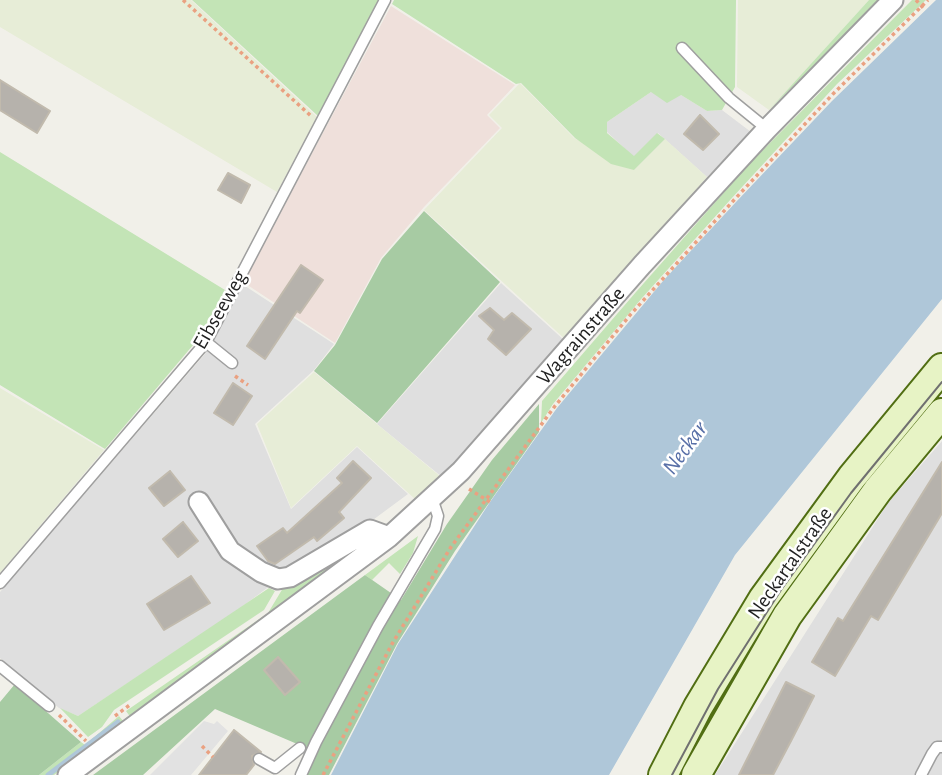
<!DOCTYPE html>
<html>
<head>
<meta charset="utf-8">
<style>
	body { margin:0 }
	canvas { display:block; background:#f1f0e9 }
</style>
</head>
<body>
<canvas width="942" height="775"></canvas>
<script>
const c = document.querySelector('canvas').getContext('2d');
c.lineJoin = 'round';
function paint(path, color) { c.fillStyle = color; c.fill(path, 'evenodd'); }
const toPath = rows => new Path2D(rows.map(r => 'M' + r).join(''));
function strokePath(path, color, width, dash) { c.strokeStyle = color; c.lineWidth = width; c.lineCap = dash ? 'butt' : 'round'; c.setLineDash(dash || []); c.stroke(path); }
function write(font, color, halo, rows, align = 'center') {
  c.font = font + ' "Alegreya Sans",sans-serif'; c.lineWidth = 5; c.setLineDash([]); c.textBaseline = 'middle'; c.strokeStyle = halo; c.fillStyle = color; for (const [text, x, y, turn = 0] of rows) {
    c.save(); c.translate(x, y); c.rotate((+turn || 0) * Math.PI / 180); c.textAlign = isNaN(turn) ? turn : align; if (halo) c.strokeText(text, 0, 0); c.fillText(text, 0, 0); c.restore();
  }
}
const residential = toPath([
	[651,92,681,95,707,111,722,110,751,132,707,177,658,133,634,157,607,132,607,122],
	[501,283,565,341,482,438,442,477,377,424],
	[242,284,334,344,314,370,255,424,291,509,357,447,408,494,362,528,286,574,232,614,78,716,59,708,0,658,0,592,205,354],
	[942,441,942,775,715,775,888,503]
]);
const commercial = toPath([
	[391,6,515,85,487,115,500,128,424,207,381,258,335,343,243,282]
]);
const farmland = toPath([
	[0,0,191,0,317,117,277,192,0,27],
	[738,0,869,0,769,110,737,87],
	[520,83,574,138,634,170,665,139,707,177,566,340,424,210,502,128,489,115],
	[314,372,441,477,416,500,357,446,291,508,257,424],
	[0,388,104,450,0,573]
]);
const grass = toPath([
	[192,0,380,0,318,116],
	[394,0,736,0,735,87,722,110,707,111,681,95,667,103,651,92,607,122,607,133,634,156,657,133,665,139,634,170,611,164,575,138,521,83,516,84,392,4],
	[869,0,880,0,769,110],
	[912,0,926,0,837,84,731,199,642,298,553,404,541,423,542,401,636,292,749,164],
	[0,152,225,290,199,338,105,449,0,385],
	[418,536,413,553,400,574,389,563,372,580,365,575],
	[367,542,131,718,126,711,268,613,283,588],
	[269,588,275,591,264,610,114,710,102,727,88,737,60,708,78,716],
	[119,716,124,722,54,775,39,775,81,742,85,745]
]);
const forest = toPath([
	[424,211,500,282,377,423,314,371,335,345,382,259],
	[539,404,539,432,455,551,397,644,329,775,307,775,316,752,215,709,143,775,93,775,365,575,401,600,447,524,492,460],
	[15,684,81,742,39,775,0,775,0,702]
]);
const parking = toPath([
	[204,721,214,724,217,721,228,731,191,775,150,775]
]);
const water = toPath([
	[936,0,942,0,942,299,735,555,609,775,331,775,398,644,490,502,557,408,663,281,736,202,832,101]
]);
const stream = toPath([
	[48,775,118,722]
]);
const building = toPath([
	[0,80,50,111,37,133,0,110,0,80],
	[700,115,719,134,703,150,684,134,700,115],
	[228,173,250,185,241,203,218,190,228,173],
	[301,265,323,280,300,313,297,311,265,359,247,346,301,265],
	[490,308,504,320,512,313,531,329,506,355,488,339,494,330,479,316,490,308],
	[233,383,252,396,233,425,214,413,233,383],
	[353,461,371,478,339,512,344,518,317,541,314,537,275,564,268,561,257,546,283,528,287,533,342,483,337,478,353,461],
	[942,462,942,513,878,620,871,616,835,676,812,662,838,618,843,621,942,462],
	[170,471,185,490,164,506,149,488,170,471],
	[183,522,198,541,178,557,163,539,183,522],
	[191,576,210,603,164,630,147,604,191,576],
	[278,657,300,682,285,695,264,670,278,657],
	[786,682,814,696,792,739,773,775,739,775,786,682],
	[234,730,261,752,252,756,254,765,246,775,199,775,234,730]
]);
const path = toPath([
	[183,0,311,116],
	[916,0,925,10],
	[235,376,248,385],
	[469,489,490,502],
	[59,715,86,741],
	[115,716,131,704],
	[202,746,213,757],
	[323,775,392,644,451,547,555,406,631,314,734,200,833,94,928,0]
]);
const service = toPath([
	[682,48,729,98,767,129],
	[206,342,232,363],
	[0,583,206,342,385,0],
	[0,666,49,706],
	[259,759,275,768,300,748],
	[301,775,316,742,378,626,435,529,438,516,432,498],
	[921,775,932,754,937,747,942,747]
]);
const minor = toPath([
	[199,502,230,551,261,572,278,579,290,577,370,530,389,537],
	[68,775,389,537,461,471,642,265,767,129,893,0]
]);
const secondary = toPath([
	[663,775,698,707,763,599,852,477,942,368],
	[696,775,787,616,878,490,942,413]
]);
const tram = toPath([
	[672,775,718,689,781,590,851,493,942,382]
]);
const streetNames = [
	["Eibseeweg",220,310,-60],
	["Wagrainstraße",581,336,-49],
	["Neckartalstraße",790,563,-55]
];
const waterNames = [
	["Neckar",685,448,-54]
];
paint(residential, '#dfdfdf');
paint(commercial, '#efe0db');
paint(farmland, '#e7edd7');
paint(grass, '#c3e4b6');
paint(forest, '#a7cba3');
paint(parking, '#e2e2e2');
paint(water, '#afc7d9');
strokePath(stream, '#afc7d9', 5);
paint(building, '#b6b2ac');
strokePath(building, '#c1baad', 2);
strokePath(service, '#9f9f9f', 13);
strokePath(minor, '#9f9f9f', 23);
strokePath(secondary, '#516e13', 32);
strokePath(path, '#eaa181', 3.5, [3.5, 3.5]);
strokePath(service, '#fff', 10);
strokePath(minor, '#fff', 19);
strokePath(secondary, '#e7f3c5', 28);
strokePath(tram, '#707070', 2);
write('21px', '#222', '#fff', streetNames);
write('italic 23px', '#586fa7', '#fff', waterNames);
</script>
</body>
</html>
